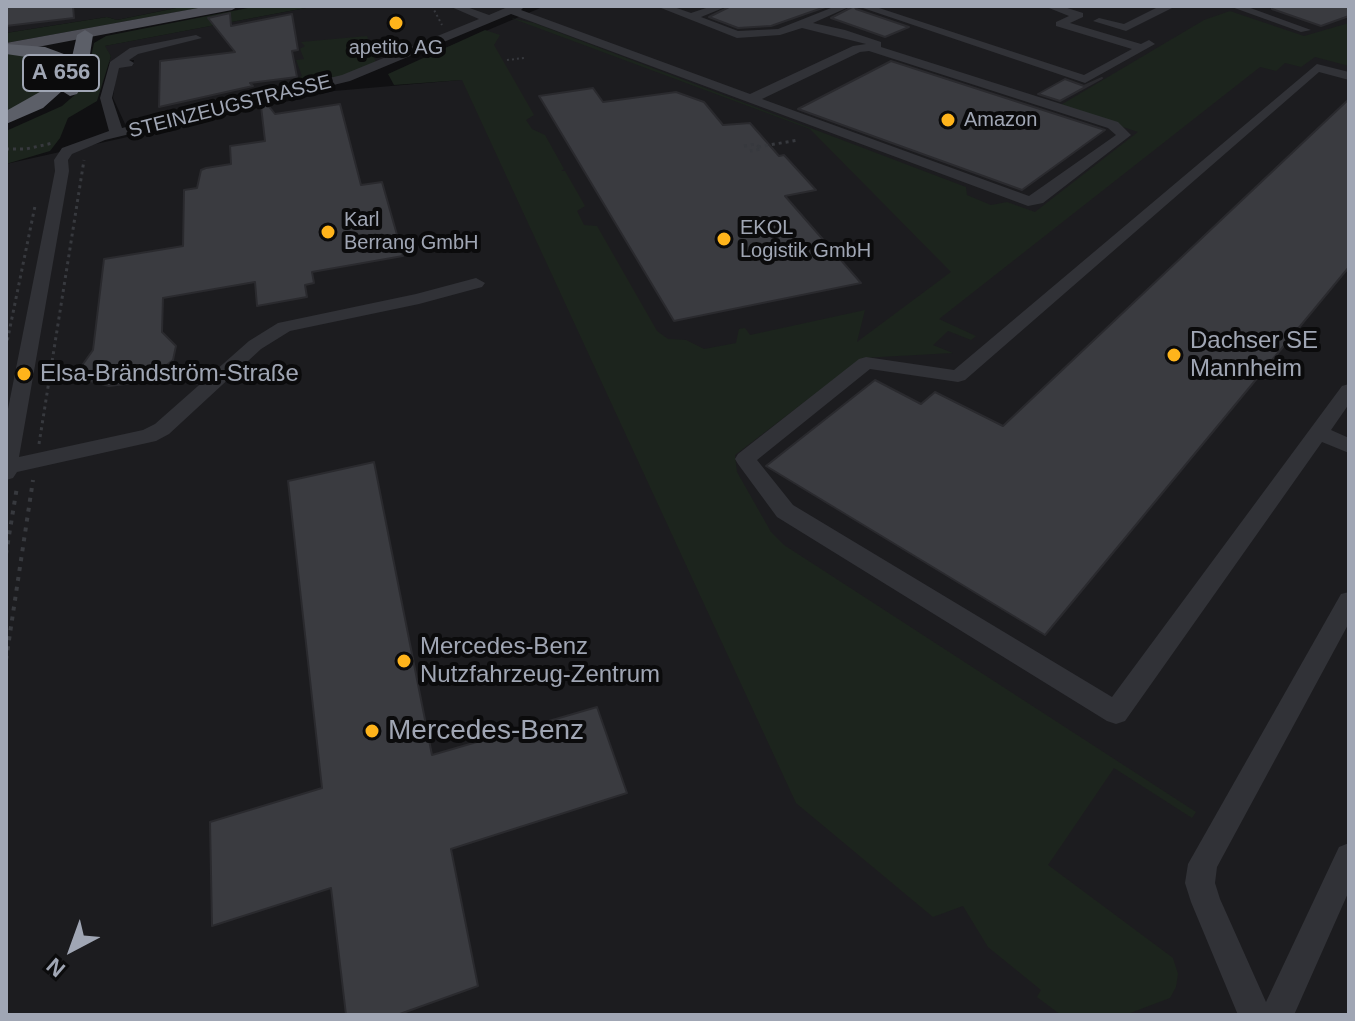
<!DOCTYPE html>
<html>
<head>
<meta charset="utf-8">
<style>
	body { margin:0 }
	#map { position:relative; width:1355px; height:1021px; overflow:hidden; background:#101012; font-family:Arial,sans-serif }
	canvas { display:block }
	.frame { position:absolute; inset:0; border:8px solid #a0a6b4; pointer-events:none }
	.north { position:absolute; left:32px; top:909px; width:80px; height:80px; -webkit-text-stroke:6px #0b0b0c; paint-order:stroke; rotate:221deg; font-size:22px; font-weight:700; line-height:32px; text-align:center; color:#a0a6b4 }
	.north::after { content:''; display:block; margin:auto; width:28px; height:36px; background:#a0a6b4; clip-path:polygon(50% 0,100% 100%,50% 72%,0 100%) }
</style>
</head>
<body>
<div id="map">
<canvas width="1355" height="1021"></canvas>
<div class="frame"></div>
<div class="north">N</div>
</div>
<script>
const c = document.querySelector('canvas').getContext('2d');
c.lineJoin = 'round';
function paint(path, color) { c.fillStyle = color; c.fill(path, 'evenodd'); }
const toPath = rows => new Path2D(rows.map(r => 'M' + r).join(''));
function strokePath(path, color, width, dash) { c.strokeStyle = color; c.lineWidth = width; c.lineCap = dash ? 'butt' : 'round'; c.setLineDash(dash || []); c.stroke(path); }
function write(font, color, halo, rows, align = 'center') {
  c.font = font + ' Arial,sans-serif'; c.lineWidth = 8; c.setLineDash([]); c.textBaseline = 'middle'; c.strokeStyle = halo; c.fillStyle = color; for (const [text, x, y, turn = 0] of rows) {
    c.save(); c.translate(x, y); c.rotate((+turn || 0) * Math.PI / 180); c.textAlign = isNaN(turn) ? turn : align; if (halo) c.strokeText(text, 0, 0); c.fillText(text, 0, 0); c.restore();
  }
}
const built = toPath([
	[6,6,186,6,117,20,107,17,6,33],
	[316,6,513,6,366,68,290,90,126,126,113,98,117,67,133,65,134,60,109,62,111,56,104,46],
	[545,6,1349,6,1349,1015,6,1015,6,164,334,91,460,80,443,49]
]);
const green = toPath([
	[186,6,210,6,6,43,6,33,107,17,117,20],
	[258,6,316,6,105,46,111,56,97,101,68,118,60,138,50,151,6,164,6,131,62,106,77,93,86,80,94,43,106,36],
	[1230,11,1304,36,1349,23,1349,66,1315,57,1301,67,1285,63,1276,71,1260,67,939,319,976,336,971,340,948,331,933,345,953,353,862,358,735,455,737,472,771,532,784,545,1196,812,1192,818,1114,768,1048,865,1173,958,1178,974,1176,987,1170,998,1125,1015,1061,1015,1037,997,1041,990,988,947,963,906,933,917,796,803,462,80,394,85,388,74,485,30,500,35,494,45,534,115,526,120,532,129,545,135,564,169,561,171,565,171,585,206,577,211,584,225,597,226,657,331,668,339,686,340,704,349,736,343,739,329,745,328,750,335,865,310,857,342,951,272,810,129,511,18,534,23,966,187,967,195,991,205,1007,202,1035,212,1138,132,1059,106,1204,20],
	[367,36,376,63,334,79,302,86,295,79,302,76,296,60,304,59,300,49,305,46,301,42],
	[23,53,55,60,49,88,6,115,6,54]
]);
const building = toPath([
	[73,6,74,18,6,26,6,7,73,6],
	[731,6,828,6,771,26,738,28,709,17,731,6],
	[854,6,856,9,909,27,885,37,831,18,854,6],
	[1272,6,1349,6,1349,16,1321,26,1272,9,1272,6],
	[230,13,231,26,292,14,298,50,292,51,297,77,250,83,253,86,159,107,160,61,235,52,208,18,230,13],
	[891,61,1105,130,1022,190,798,109,891,61],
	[1102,78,1060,101,1038,94,1065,79,1084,86,1102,78],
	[593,88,603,102,676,92,704,102,723,125,750,123,779,156,784,155,816,190,785,196,861,283,674,321,539,96,593,88],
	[1349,99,1349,267,1045,635,766,466,875,380,921,404,935,392,1003,426,1349,99],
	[267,104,275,114,340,104,361,185,382,182,403,256,312,272,314,283,305,285,307,297,257,306,255,282,163,298,162,332,176,346,173,360,157,373,134,383,109,386,90,381,82,370,83,364,93,350,104,259,183,246,184,190,197,188,201,170,206,168,231,164,230,146,265,141,261,106,267,104],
	[374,462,432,755,597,707,627,793,451,849,478,986,397,1015,346,1015,331,888,212,926,210,822,322,788,288,481,374,462]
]);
const pathFar2 = toPath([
	[432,6,442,25],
	[507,60,524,58]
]);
const pathFar1 = toPath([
	[744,146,756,144,761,149,750,151],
	[758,147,798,140],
	[6,149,26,149,53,143],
	[6,347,35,206],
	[39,444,84,160]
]);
const path = toPath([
	[6,554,17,487],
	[6,660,33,480]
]);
const minor = toPath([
	[449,6,464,6,489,15,510,6,525,6,521,10,750,94,853,46,866,44,802,28,780,35,737,38,656,6,671,6,691,13,712,6,728,6,701,17,738,31,778,29,836,6,851,6,813,23,845,30,881,42,881,47,1118,122,1131,135,1043,203,1028,206,511,14,350,81,105,140,72,154,68,160,69,171,19,457,143,430,155,424,249,341,278,323,416,294,476,278,485,283,482,287,419,304,290,331,261,349,169,434,156,441,17,472,13,478,6,480,6,419,55,171,54,160,62,148,109,131,100,98,110,62,130,48,196,35,202,38,138,54,129,60,134,63,132,66,119,68,112,98,122,128,342,75,479,19,449,6],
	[869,51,1108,128,1116,135,1029,196,762,99,860,52,869,51],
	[857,6,873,6,1084,75,1132,49,1056,26,1056,22,1069,16,1044,6,1061,6,1083,13,1083,17,1070,23,1141,44,1149,40,1155,44,1085,83,857,6],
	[1160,6,1176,6,1126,31,1093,21,1099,18,1124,24,1160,6],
	[1229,6,1245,6,1311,30,1301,32,1229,6],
	[1317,64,1349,72,1349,80,1319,72,965,380,958,382,870,369,757,460,793,505,1112,697,1342,386,1349,384,1349,404,1331,430,1349,438,1349,453,1322,442,1125,721,1116,724,1107,721,777,517,738,464,735,459,738,454,859,359,866,357,954,370,1317,64],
	[1349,592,1349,623,1217,867,1215,883,1220,899,1266,1002,1339,847,1349,843,1349,891,1294,1015,1238,1015,1191,902,1185,883,1188,864,1341,594,1349,592]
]);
const major = toPath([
	[209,6,239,6,232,10,6,53,6,43,209,6]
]);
const highway = toPath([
	[85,30,93,35,86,80,77,94,70,96,62,91,43,108,6,124,6,111,45,89,54,61,6,54,6,44,45,47,72,57,77,35,85,30]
]);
const markers = [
	[396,23,8,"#ffb41b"],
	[948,120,8,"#ffb41b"],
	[328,232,8,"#ffb41b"],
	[724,239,8,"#ffb41b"],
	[1174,355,8,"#ffb41b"],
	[24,374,8,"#ffb41b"],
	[404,661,8,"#ffb41b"],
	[372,731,8,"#ffb41b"]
];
const farPoinames = [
	["apetito AG",396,48,"center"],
	["Amazon",964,120],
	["Karl",344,220],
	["Berrang GmbH",344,243],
	["EKOL",740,228],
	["Logistik GmbH",740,251]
];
const farStreetnames = [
	["STEINZEUGSTRASSE",230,107,-14]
];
const shields = [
	[61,73,76]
];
const shieldNames = [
	["A 656",61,73]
];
const poiNames = [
	["Dachser SE",1190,341],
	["Mannheim",1190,369],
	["Elsa-Brändström-Straße",40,374],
	["Mercedes-Benz",420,647],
	["Nutzfahrzeug-Zentrum",420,675]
];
const nearPoinames = [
	["Mercedes-Benz",388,731]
];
paint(built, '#1c1c1f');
paint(green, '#1c241d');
paint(building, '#3a3b40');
strokePath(building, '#2a2a2e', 2);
strokePath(pathFar2, '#37393e', 2, [2, 3]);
strokePath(pathFar1, '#37393e', 3, [3, 4]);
strokePath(path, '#37393e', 4, [4, 6]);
paint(minor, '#313237');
paint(major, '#4d4e56');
paint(highway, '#5c5f68');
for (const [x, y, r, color] of markers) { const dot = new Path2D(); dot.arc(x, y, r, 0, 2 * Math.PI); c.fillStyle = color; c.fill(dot); strokePath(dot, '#0b0b0c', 3); }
write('20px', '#a0a6b4', '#0b0b0c', farPoinames, 'left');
write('20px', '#a0a6b4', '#0b0b0c', farStreetnames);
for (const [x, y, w] of shields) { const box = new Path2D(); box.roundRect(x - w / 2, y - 18, w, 36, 6); c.fillStyle = '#0b0b0c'; c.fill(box); strokePath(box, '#a0a6b4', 2); }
write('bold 22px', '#a0a6b4', null, shieldNames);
write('24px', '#a0a6b4', '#0b0b0c', poiNames, 'left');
write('28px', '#a0a6b4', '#0b0b0c', nearPoinames, 'left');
</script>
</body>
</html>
